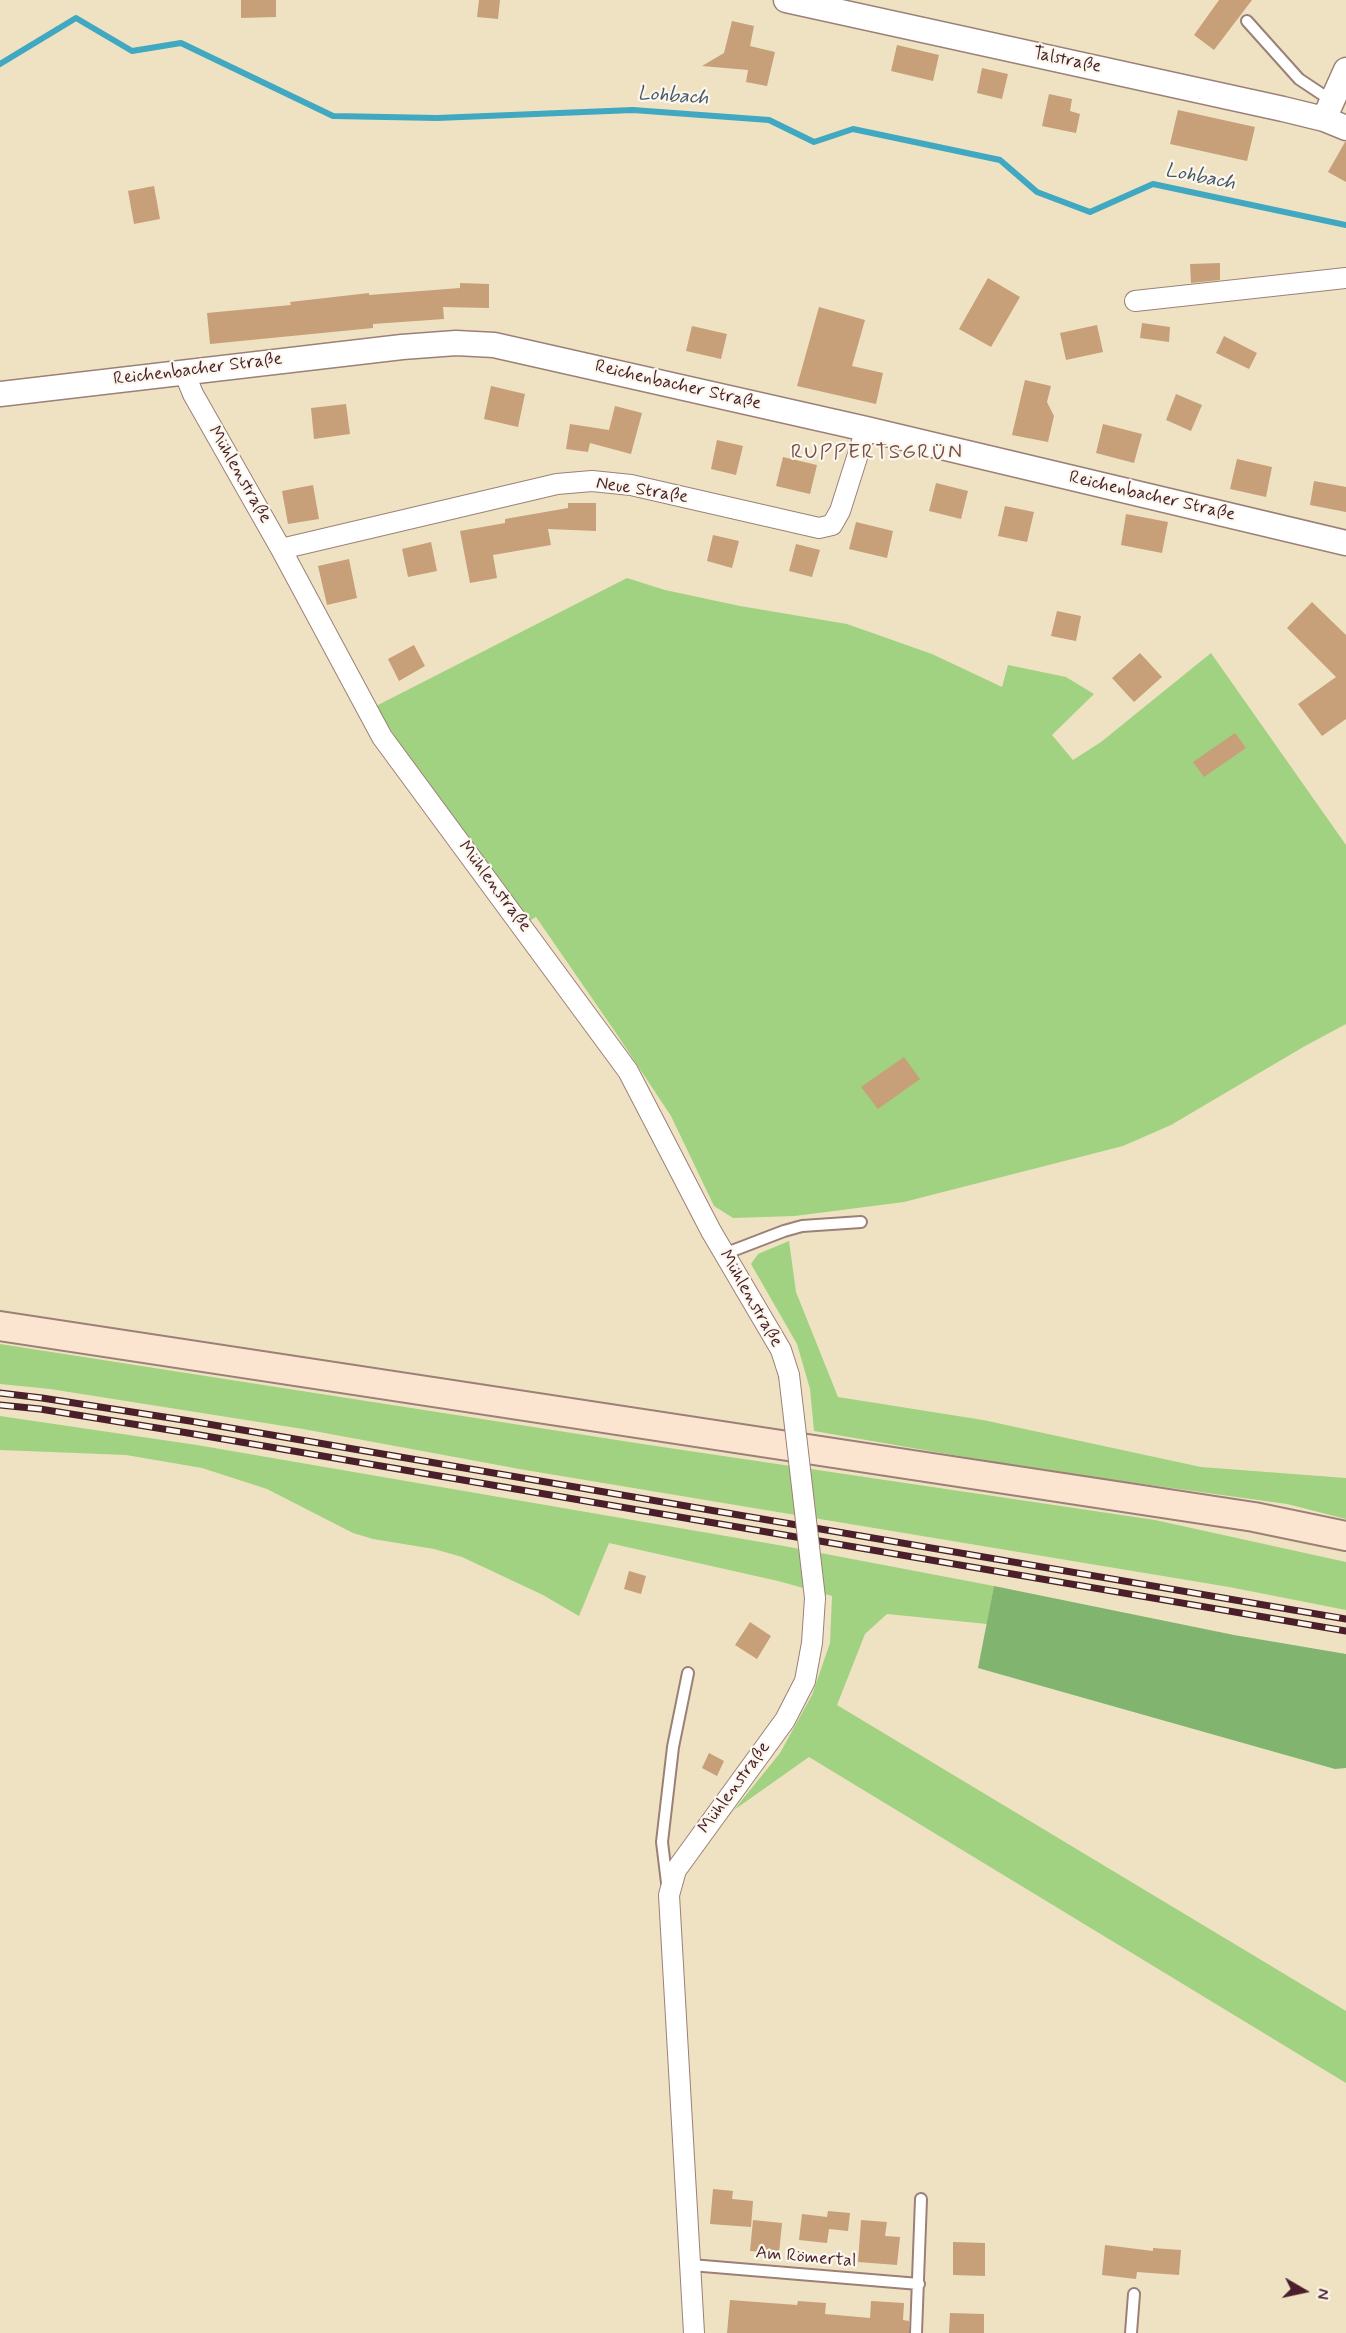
<!DOCTYPE html>
<html>
<head>
<meta charset="utf-8">
<style>
	body { margin:0 }
	#map { position:relative; width:1346px; height:2333px; overflow:hidden; background:#efe2c3; font-family:Mynerve,sans-serif }
	canvas { display:block }
	.north { position:absolute; left:1274px; top:2261px; width:60px; height:60px; -webkit-text-stroke:4px #fbf7ec; paint-order:stroke; rotate:99deg; font-size:16px; font-weight:700; line-height:24px; text-align:center; color:#4a1f2b }
	.north::after { content:''; display:block; margin:auto; width:21px; height:27px; background:#4a1f2b; clip-path:polygon(50% 0,100% 100%,50% 72%,0 100%) }
</style>
</head>
<body>
<div id="map">
<canvas width="1346" height="2333"></canvas>
<div class="north">N</div>
</div>
<script>
const c = document.querySelector('canvas').getContext('2d');
c.lineJoin = 'round';
function paint(path, color) { c.fillStyle = color; c.fill(path, 'evenodd'); }
const toPath = rows => new Path2D(rows.map(r => 'M' + r).join(''));
function strokePath(path, color, width, dash) { c.strokeStyle = color; c.lineWidth = width; c.lineCap = dash ? 'butt' : 'round'; c.setLineDash(dash || []); c.stroke(path); }
function write(font, color, halo, rows, align = 'center') {
  c.font = font + ' Mynerve,sans-serif'; c.lineWidth = 4.5; c.setLineDash([]); c.textBaseline = 'middle'; c.strokeStyle = halo; c.fillStyle = color; for (const [text, x, y, turn = 0] of rows) {
    c.save(); c.translate(x, y); c.rotate((+turn || 0) * Math.PI / 180); c.textAlign = isNaN(turn) ? turn : align; if (halo) c.strokeText(text, 0, 0); c.fillText(text, 0, 0); c.restore();
  }
}
const green = toPath([
	[627,578,665,590,740,606,847,624,932,654,1002,687,1008,665,1066,677,1094,694,1052,735,1073,760,1101,742,1211,653,1346,845,1346,1024,1305,1046,1171,1125,1123,1146,904,1202,795,1216,733,1218,714,1206,671,1116,616,1033,536,917,514,930,376,706],
	[789,1241,796,1292,838,1397,983,1420,1201,1467,1346,1478,1346,1519,1287,1504,1034,1469,814,1431,810,1389,797,1344,751,1264,758,1254],
	[0,1344,649,1445,1155,1520,1346,1562,1346,1610,1229,1587,525,1470,303,1429,50,1389,0,1384],
	[0,1416,197,1445,342,1470,784,1546,994,1586,987,1624,887,1614,865,1634,837,1705,1346,2011,1346,2083,809,1757,734,1810,780,1753,812,1695,830,1643,832,1596,778,1581,609,1543,579,1616,543,1595,462,1557,434,1549,373,1539,353,1533,267,1489,202,1468,126,1455,0,1450]
]);
const forest = toPath([
	[994,1586,1234,1635,1346,1654,1346,1768,1335,1769,978,1668]
]);
const stream = toPath([
	[0,64,76,18,132,51,181,43,333,116,437,118,633,110,769,120,814,142,853,129,1000,160,1037,192,1090,212,1153,184,1346,225]
]);
const building = toPath([
	[241,0,276,0,276,17,241,18],
	[479,0,500,0,498,19,477,17],
	[1219,0,1252,0,1214,50,1194,35],
	[732,21,754,26,750,46,775,52,767,86,746,82,748,70,702,66,724,53],
	[897,45,939,55,933,81,891,71],
	[982,68,1008,74,1002,99,977,93],
	[1049,94,1072,99,1070,111,1080,114,1076,133,1042,126],
	[1178,110,1255,127,1247,161,1170,144],
	[1345,142,1346,142,1346,182,1328,172],
	[154,186,160,219,134,224,128,191],
	[1220,263,1220,280,1191,283,1190,264],
	[988,278,1020,297,991,347,959,329],
	[460,283,489,284,489,308,443,307,444,319,373,324,373,328,210,344,207,313,291,305,290,302,369,293,369,295,460,288],
	[819,307,865,320,852,366,883,373,876,404,797,386],
	[1142,323,1170,327,1169,342,1140,338],
	[1097,325,1103,352,1066,360,1060,333],
	[692,326,727,334,721,359,686,351],
	[1224,336,1257,353,1249,369,1216,353],
	[1025,380,1051,386,1047,402,1054,416,1048,442,1012,435],
	[491,386,525,394,518,427,484,419],
	[1176,394,1202,405,1191,431,1166,420],
	[346,404,350,434,314,439,311,408],
	[615,406,642,413,631,454,590,443,588,452,566,449,570,424,609,430],
	[1103,424,1142,434,1134,463,1096,453],
	[717,440,743,446,736,475,711,469],
	[783,457,817,465,810,494,776,486],
	[1237,459,1272,467,1266,497,1230,489],
	[1314,481,1346,487,1346,512,1310,505],
	[936,483,968,491,961,519,929,511],
	[313,485,319,519,288,524,282,491],
	[568,503,596,503,596,531,548,529,551,545,493,555,497,578,470,583,460,531,505,523,505,519,568,508],
	[1005,506,1034,512,1027,542,998,536],
	[1126,514,1168,522,1162,553,1121,545],
	[856,522,893,531,887,558,849,549],
	[713,535,739,541,732,568,707,561],
	[431,542,437,571,408,577,402,549],
	[796,544,820,550,812,577,789,571],
	[349,559,357,598,327,605,318,566],
	[1312,602,1346,635,1346,719,1322,736,1298,704,1336,677,1287,628],
	[1057,611,1081,616,1076,641,1051,636],
	[414,645,425,666,399,681,388,659],
	[1140,653,1162,677,1134,702,1112,678],
	[1235,733,1246,748,1204,777,1193,762],
	[904,1057,920,1079,878,1109,861,1087],
	[629,1571,646,1576,641,1594,624,1589],
	[750,1622,771,1636,757,1659,735,1645],
	[709,1753,724,1761,717,1776,702,1768],
	[713,2189,733,2191,732,2199,753,2201,751,2227,710,2224],
	[828,2211,850,2213,848,2231,829,2229,827,2243,799,2240,802,2214,827,2217],
	[753,2220,782,2223,779,2253,750,2251],
	[861,2220,887,2222,885,2236,900,2237,897,2265,858,2262],
	[953,2242,985,2243,985,2276,953,2275],
	[1105,2245,1153,2251,1153,2248,1181,2250,1179,2275,1137,2272,1136,2279,1102,2275],
	[730,2300,797,2305,798,2301,826,2303,825,2314,870,2318,871,2301,904,2303,903,2320,909,2321,909,2333,727,2333],
	[950,2313,984,2314,984,2333,949,2333]
]);
const service = toPath([
	[1247,21,1299,79,1332,101],
	[724,1254,784,1231,802,1226,861,1222],
	[667,1883,662,1842,673,1747,688,1673],
	[691,2265,919,2284],
	[916,2333,921,2199],
	[1131,2333,1134,2294]
]);
const minor = toPath([
	[1135,301,1346,278],
	[184,372,193,394,281,549,382,737,628,1071,711,1231,781,1350,789,1375],
	[281,549,557,484,592,481,631,485,819,528,832,525,840,511,866,429],
	[694,2333,669,1895,676,1870,785,1720,805,1681,812,1643,815,1598]
]);
const tertiary = toPath([
	[786,0,1283,109,1324,119,1346,128],
	[1324,119,1346,70],
	[0,394,402,347,456,343,494,345,866,429,1346,543]
]);
const secondary = toPath([
	[0,1326,1254,1517,1346,1536]
]);
const rail = toPath([
	[0,1393,42,1398,190,1421,1346,1619],
	[0,1405,40,1409,188,1433,1346,1631]
]);
const minorBridge = toPath([
	[789,1375,815,1598]
]);
const streetNames = [
	["Talstraße",1067,61,12],
	["Reichenbacher Straße",198,370,-7],
	["Reichenbacher Straße",678,386,13],
	["Mühlenstraße",239,475,60],
	["Neue Straße",642,491,9],
	["Reichenbacher Straße",1152,497,13],
	["Mühlenstraße",494,887,53],
	["Mühlenstraße",750,1299,60],
	["Mühlenstraße",735,1788,-54],
	["Am Römertal",806,2258,5]
];
const waterNames = [
	["Lohbach",673,97,4],
	["Lohbach",1200,178,11]
];
const quarterNames = [
	["RUPPERTSGRÜN",877,454]
];
paint(green, '#a1d281');
paint(forest, '#80b46f');
strokePath(stream, '#40a8c0', 6);
paint(building, '#c79f78');
strokePath(service, '#9c8077', 14);
strokePath(minor, '#9c8077', 22);
strokePath(tertiary, '#9c8077', 27);
strokePath(secondary, '#9c8077', 32);
strokePath(service, '#fff', 10);
strokePath(minor, '#fff', 20);
strokePath(tertiary, '#fff', 24);
strokePath(secondary, '#fce5d0', 28);
strokePath(rail, '#4a1f2b', 7);
strokePath(rail, '#fbf7ec', 4.5, [14]);
strokePath(minorBridge, '#9c8077', 22, []);
strokePath(minorBridge, '#fff', 20);
write('18px', '#4a1f2b', '#fbf7ec', streetNames);
write('italic 20px', '#465667', '#fbf7ec', waterNames);
c.letterSpacing = '1.5px';
write('21px', '#764c46', '#fbf7ec', quarterNames);
c.letterSpacing = '0px';
</script>
</body>
</html>
